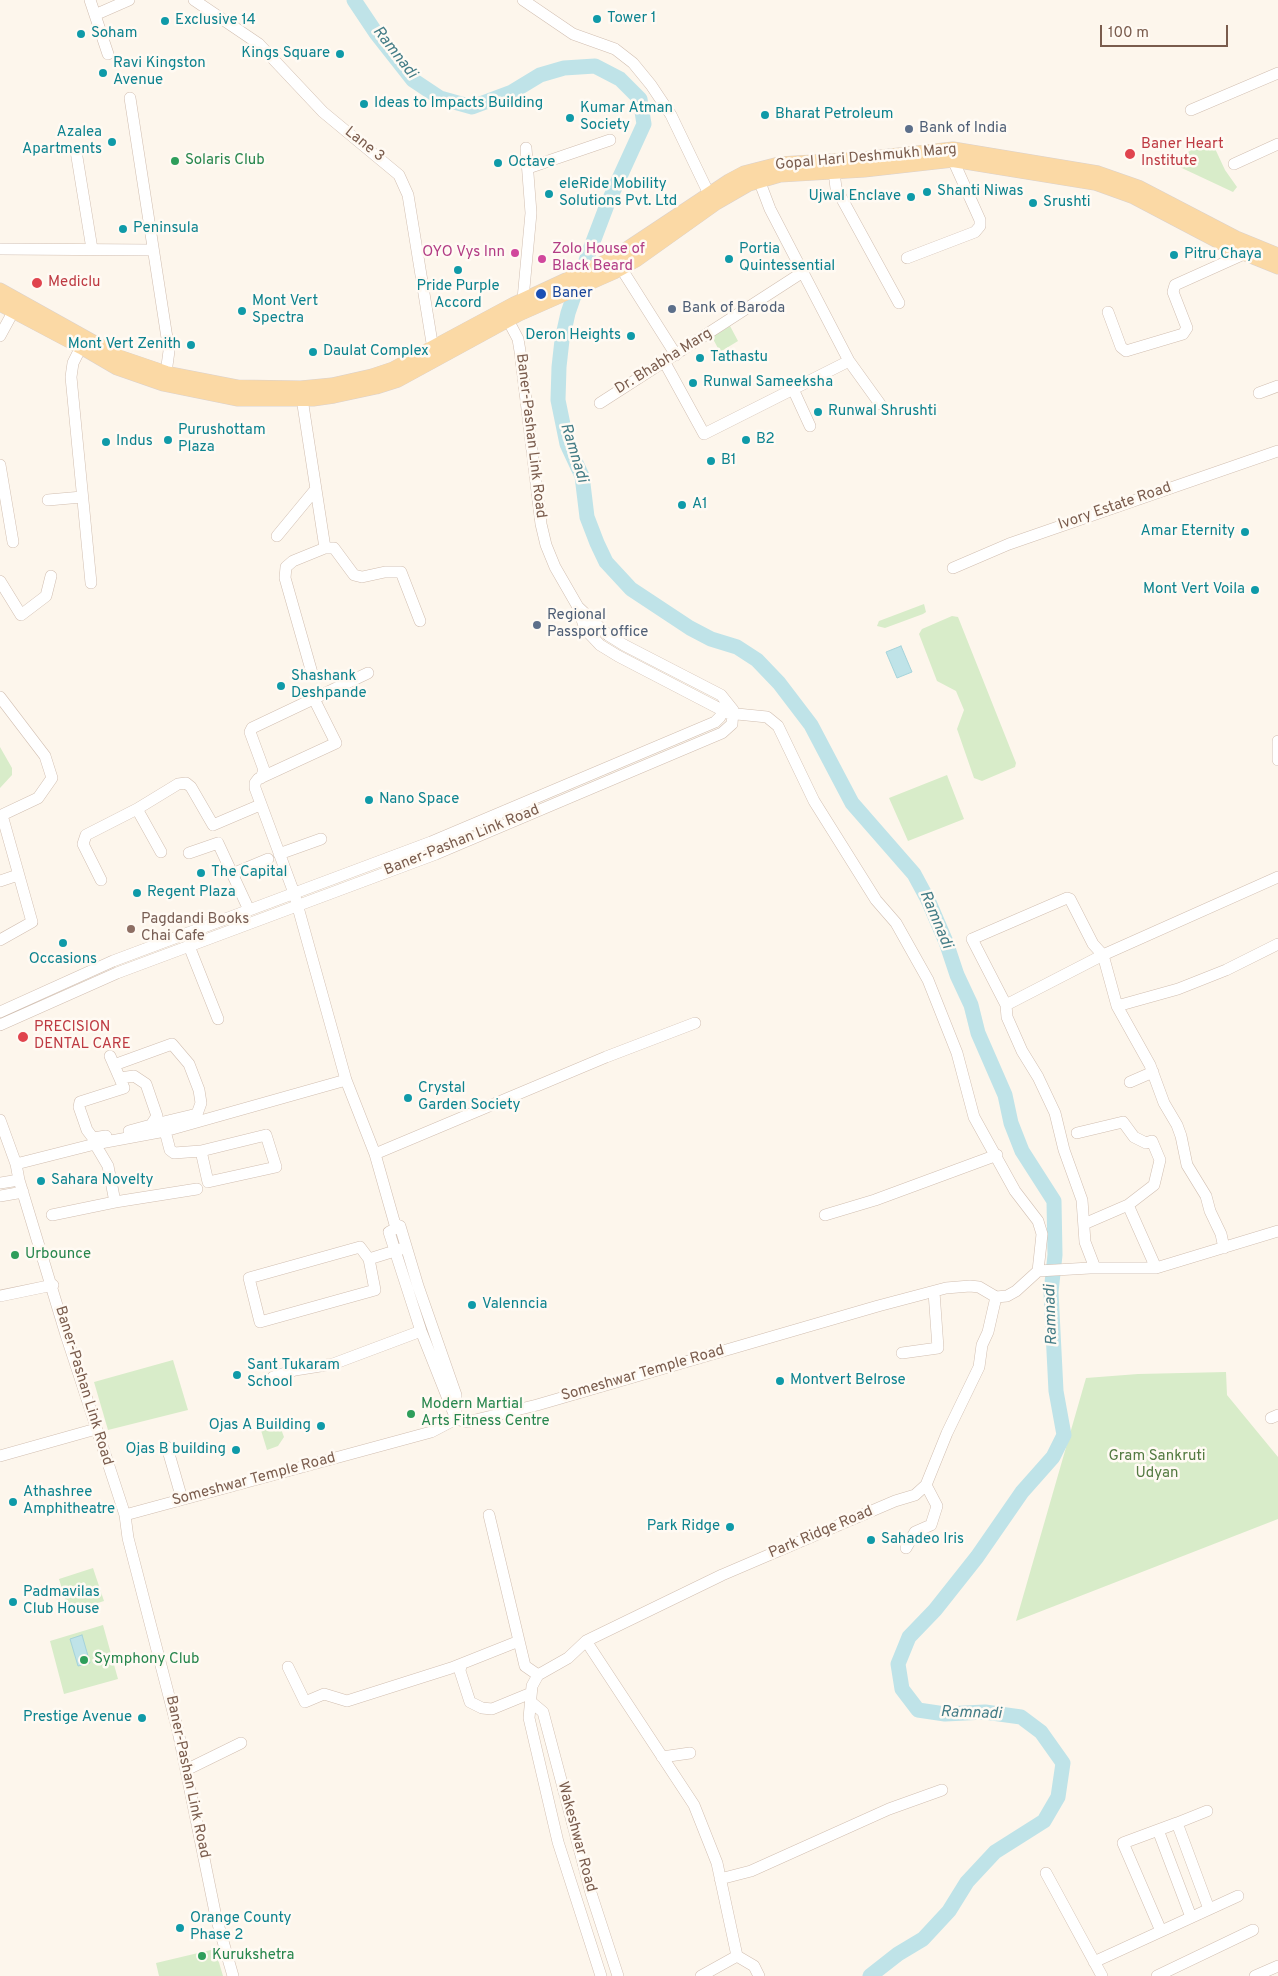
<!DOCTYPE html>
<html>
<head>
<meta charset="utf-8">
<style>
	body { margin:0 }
	#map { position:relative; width:1278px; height:1976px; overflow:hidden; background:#fdf6ec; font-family:Overpass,sans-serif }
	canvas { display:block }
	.scale { position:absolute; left:1100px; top:25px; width:128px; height:22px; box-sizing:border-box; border:2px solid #7a5c4d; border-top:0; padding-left:6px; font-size:15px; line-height:18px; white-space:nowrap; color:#7a5c4d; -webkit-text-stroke:4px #fffaf3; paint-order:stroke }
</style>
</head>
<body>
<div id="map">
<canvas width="1278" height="1976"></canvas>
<div class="scale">100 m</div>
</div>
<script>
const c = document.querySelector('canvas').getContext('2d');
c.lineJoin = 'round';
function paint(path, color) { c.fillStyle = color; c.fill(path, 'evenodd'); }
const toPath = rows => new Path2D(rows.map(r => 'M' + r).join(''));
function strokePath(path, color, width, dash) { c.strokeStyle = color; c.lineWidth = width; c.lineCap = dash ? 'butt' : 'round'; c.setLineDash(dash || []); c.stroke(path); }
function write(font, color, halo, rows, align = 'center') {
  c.font = font + ' Overpass,sans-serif'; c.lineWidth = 5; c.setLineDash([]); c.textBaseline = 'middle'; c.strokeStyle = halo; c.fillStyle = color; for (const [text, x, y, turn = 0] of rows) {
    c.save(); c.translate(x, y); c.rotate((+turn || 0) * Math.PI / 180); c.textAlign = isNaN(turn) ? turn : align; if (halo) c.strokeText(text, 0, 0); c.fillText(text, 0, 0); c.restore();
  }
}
const green = toPath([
	[1211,140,1225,170,1237,187,1233,192,1169,162],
	[730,326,738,341,720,352,712,337],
	[924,604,926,612,923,614,885,628,877,626,879,621],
	[952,616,958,617,1016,763,1015,767,982,781,974,778,957,729,964,710,956,691,937,681,919,634,922,629],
	[0,747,12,768,12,775,0,788],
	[947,775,964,819,908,841,889,798],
	[173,1360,188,1410,108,1430,94,1382],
	[1226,1372,1227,1395,1278,1457,1278,1519,1016,1621,1086,1378,1138,1374],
	[278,1421,284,1437,278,1446,267,1450,260,1427],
	[93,1568,104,1601,69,1612,59,1579],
	[103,1625,118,1679,64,1694,50,1641],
	[215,1949,223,1976,159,1976,156,1963]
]);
const water = toPath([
	[901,646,912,672,897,678,886,652,901,646],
	[82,1635,90,1663,78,1666,70,1639,82,1635]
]);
const river = toPath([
	[354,0,376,33,413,80,440,98,472,107,512,92,540,75,564,68,595,66,620,79,640,99,644,124,607,205,588,255,568,313,562,340,559,367,558,400,567,444,582,476,587,517,597,543,606,562,631,589,690,628,711,639,737,647,757,660,779,683,811,725,852,803,914,874,928,900,946,942,957,975,971,1005,978,1033,1005,1095,1011,1123,1022,1151,1054,1201,1055,1255,1051,1292,1056,1391,1064,1435,1053,1457,1022,1492,977,1557,935,1610,909,1637,898,1664,902,1689,918,1710,945,1714,985,1712,1021,1717,1041,1732,1063,1763,1058,1797,1044,1821,995,1852,967,1882,949,1911,923,1939,898,1954,870,1976]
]);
const minor = toPath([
	[90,0,108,54],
	[194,0,259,44,323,112,399,175,408,195,433,349],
	[523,0,573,34,615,49,633,63,651,85,671,115,709,194],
	[97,14,129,0],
	[130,98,169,351,166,373],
	[1191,110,1278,73],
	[76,151,92,249],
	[1234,164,1278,144],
	[528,168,610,140],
	[834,172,836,188,899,303],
	[759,180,770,209,849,361,880,404],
	[0,249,153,250],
	[907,258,975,232,980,226,980,220,953,160],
	[621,268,676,355],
	[523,299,531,213,526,148],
	[1108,312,1121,347,1126,351,1183,334,1187,328,1173,292,1175,285,1244,254],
	[0,336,13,312],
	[81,347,73,363,71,377,91,583],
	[665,363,704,434,849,361],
	[793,389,810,426],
	[301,392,325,548,293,561,286,567,285,578,312,673],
	[1259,393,1278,386],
	[600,403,803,272],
	[0,465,13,542],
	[48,500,82,497],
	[277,536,315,490],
	[325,548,334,548,354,575,362,577,385,572,401,572,420,621],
	[953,568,1009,544,1278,451],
	[0,581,21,615,46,596,51,576],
	[0,697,45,756,52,778,38,798,2,815,32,922,0,940],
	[314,699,336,743,258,779,255,783,255,788,294,893,346,1080,375,1154,396,1228],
	[727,713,767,717,778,726,814,801,876,900,896,923,928,980,957,1053,974,1117,1015,1191,1038,1221,1042,1234,1038,1271],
	[1278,741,1278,760],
	[261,778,264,770,250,732,252,728,368,673],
	[137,809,178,784,186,783,191,787,213,825,260,805],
	[189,853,218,843,249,910],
	[279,854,321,839],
	[232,874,268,859],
	[101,880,83,844,86,835,137,809,161,852],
	[0,881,18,875],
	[189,946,218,1019],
	[1006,1005,1103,955,1117,1006,1178,989,1226,970,1278,944],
	[1117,1006,1150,1065,1164,1103,1177,1125,1181,1136,1187,1165,1206,1196,1210,1211,1221,1234,1224,1248],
	[0,1012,113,961,431,842,715,722,720,717,722,712,720,709,618,656,600,645,585,629,578,607,555,567,546,545,541,524,520,351,518,339,508,320],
	[0,1025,117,973,436,854,722,733,732,724,733,710,721,695,624,645,608,635,578,607],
	[114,1065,172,1044,189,1064,199,1090,201,1103,197,1114,151,1125],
	[120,1078,134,1076,146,1084,157,1116,151,1125,129,1131],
	[1130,1082,1153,1072],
	[0,1120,16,1164,19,1180,66,1335,125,1515,128,1538,178,1731,216,1917,233,1976],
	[165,1131,170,1150,174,1153,201,1151],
	[1077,1133,1123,1122,1134,1137,1146,1143,1152,1141,1160,1160,1154,1185,1128,1205,1084,1224],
	[266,1135,276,1167,208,1182,201,1151,266,1135],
	[106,1136,93,1138,87,1130,79,1107,80,1102,124,1088,110,1056],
	[95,1144,108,1166,115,1202,197,1189],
	[375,1154,606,1057,695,1023],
	[16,1164,95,1144,165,1131,346,1080],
	[0,1183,19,1180],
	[0,1196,23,1192],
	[1128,1205,1156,1268],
	[52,1215,115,1202],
	[825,1215,875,1200,997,1155],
	[400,1226,418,1286,456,1395,456,1419,421,1331,389,1232,400,1226],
	[360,1247,369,1259,375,1290,260,1322,249,1278,360,1247],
	[369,1259,401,1249],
	[1095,1268,1085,1242,1082,1200,1064,1150,1055,1113,1038,1077,1022,1051,1007,1017,1006,1005,972,939,1067,898,1070,899,1093,944,1103,955,1278,877],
	[1038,1271,1090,1268,1156,1268,1278,1231],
	[0,1296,53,1285],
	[902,1353,938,1348,934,1292],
	[273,1377,295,1370,333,1364,421,1331],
	[1271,1418,1278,1415],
	[167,1447,182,1499],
	[0,1456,96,1429],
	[125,1515,431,1432,456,1419,467,1422,537,1405,878,1306,946,1288,970,1286,979,1287,996,1297,1007,1296,1016,1291,1038,1271],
	[489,1515,525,1666,538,1675],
	[906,1548,915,1532,931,1525,937,1506,926,1485],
	[586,1641,694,1805,717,1863,737,1956],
	[461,1665,460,1671,470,1702,482,1708,492,1709,531,1693],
	[288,1667,305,1702,324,1694,347,1701,451,1668,519,1641],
	[538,1675,568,1658,586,1641,722,1575,895,1501,915,1495,926,1485,947,1433,979,1367,982,1345,988,1332,996,1297],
	[538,1675,532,1686,529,1718,558,1842,601,1976],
	[531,1702,543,1712,591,1893,618,1976],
	[662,1757,690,1753],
	[186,1770,241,1743],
	[1177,1823,1207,1811],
	[1158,1830,1191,1917],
	[1046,1873,1102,1976],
	[720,1879,751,1871,889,1809,942,1790],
	[1161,1931,1123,1843,1177,1823,1209,1909],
	[737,1956,754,1966,759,1976],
	[1094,1962,1238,1896],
	[701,1976,737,1956],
	[1157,1976,1253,1930],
	[1255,1976,1278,1966]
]);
const major = toPath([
	[0,290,122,358,166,373,238,387,301,388,332,385,372,376,393,369,514,304,613,258,729,181,744,173,779,164,863,159,953,149,1098,173,1138,187,1236,238,1278,255],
	[0,304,81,347,117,368,163,384,237,399,313,399,334,396,376,387,398,380,519,314,614,272,636,260,716,203,749,184,780,175,864,170,953,160,1095,183,1134,197,1231,248,1278,267]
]);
const markers = [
	[597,19,5,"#0f9aa8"],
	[165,21,5,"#0f9aa8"],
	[81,34,5,"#0f9aa8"],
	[340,54,5,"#0f9aa8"],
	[103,73,5,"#0f9aa8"],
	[364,104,5,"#0f9aa8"],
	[765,115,5,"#0f9aa8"],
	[570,118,5,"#0f9aa8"],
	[909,129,5,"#5c6f8a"],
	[112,142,5,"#0f9aa8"],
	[1130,154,6,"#e0444e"],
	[175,161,5,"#2e9e5b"],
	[498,163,5,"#0f9aa8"],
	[927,192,5,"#0f9aa8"],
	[549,194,5,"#0f9aa8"],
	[911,197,5,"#0f9aa8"],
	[1033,203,5,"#0f9aa8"],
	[123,229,5,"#0f9aa8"],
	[515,253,5,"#d1479c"],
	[1174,255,5,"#0f9aa8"],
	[542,259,5,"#d1479c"],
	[729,259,5,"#0f9aa8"],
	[458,270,5,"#0f9aa8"],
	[37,283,6,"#e0444e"],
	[541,294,6,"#1a4fb4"],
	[672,309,5,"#5c6f8a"],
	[242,311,5,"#0f9aa8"],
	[631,336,5,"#0f9aa8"],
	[191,345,5,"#0f9aa8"],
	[313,352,5,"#0f9aa8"],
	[700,358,5,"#0f9aa8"],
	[693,383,5,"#0f9aa8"],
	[818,412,5,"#0f9aa8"],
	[168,440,5,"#0f9aa8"],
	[746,440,5,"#0f9aa8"],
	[106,442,5,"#0f9aa8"],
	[711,461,5,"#0f9aa8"],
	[682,505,5,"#0f9aa8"],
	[1245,532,5,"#0f9aa8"],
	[1255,590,5,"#0f9aa8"],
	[537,625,5,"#5c6f8a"],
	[281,686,5,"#0f9aa8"],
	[369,800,5,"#0f9aa8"],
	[201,873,5,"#0f9aa8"],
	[137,893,5,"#0f9aa8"],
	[131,929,5,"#8d6e63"],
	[63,943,5,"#0f9aa8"],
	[23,1037,6,"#e0444e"],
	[408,1098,5,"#0f9aa8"],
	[41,1181,5,"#0f9aa8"],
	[15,1255,5,"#2e9e5b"],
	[472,1305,5,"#0f9aa8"],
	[237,1375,5,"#0f9aa8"],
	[780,1381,5,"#0f9aa8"],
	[411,1414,5,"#2e9e5b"],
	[321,1426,5,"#0f9aa8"],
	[236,1450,5,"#0f9aa8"],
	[13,1502,5,"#0f9aa8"],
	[730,1527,5,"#0f9aa8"],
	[871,1540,5,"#0f9aa8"],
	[13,1602,5,"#0f9aa8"],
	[84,1660,5,"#2e9e5b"],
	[142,1718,5,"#0f9aa8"],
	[180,1928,5,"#0f9aa8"],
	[202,1956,5,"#2e9e5b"]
];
const cultureNames = [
	["Tower 1",607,19],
	["Exclusive 14",175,21],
	["Soham",91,34],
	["Kings Square",330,54,"right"],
	["Ravi Kingston",113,64],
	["Avenue",113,81],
	["Ideas to Impacts Building",374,104],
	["Kumar Atman",580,109],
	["Society",580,126],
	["Bharat Petroleum",775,115],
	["Azalea",102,133,"right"],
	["Apartments",102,150,"right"],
	["Octave",508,163],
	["eleRide Mobility",559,185],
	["Solutions Pvt. Ltd",559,202],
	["Shanti Niwas",937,192],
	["Ujwal Enclave",901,197,"right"],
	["Srushti",1043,203],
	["Peninsula",133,229],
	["Portia",739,250],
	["Quintessential",739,267],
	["Pitru Chaya",1184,255],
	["Pride Purple",458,287,"center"],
	["Accord",458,304,"center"],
	["Mont Vert",252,302],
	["Spectra",252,319],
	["Deron Heights",621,336,"right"],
	["Mont Vert Zenith",181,345,"right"],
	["Daulat Complex",323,352],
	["Tathastu",710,358],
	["Runwal Sameeksha",703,383],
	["Runwal Shrushti",828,412],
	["Purushottam",178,431],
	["Plaza",178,448],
	["B2",756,440],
	["Indus",116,442],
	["B1",721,461],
	["A1",692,505],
	["Amar Eternity",1235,532,"right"],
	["Mont Vert Voila",1245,590,"right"],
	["Shashank",291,677],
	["Deshpande",291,694],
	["Nano Space",379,800],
	["The Capital",211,873],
	["Regent Plaza",147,893],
	["Occasions",63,960,"center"],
	["Crystal",418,1089],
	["Garden Society",418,1106],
	["Sahara Novelty",51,1181],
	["Valenncia",482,1305],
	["Sant Tukaram",247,1366],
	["School",247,1383],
	["Montvert Belrose",790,1381],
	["Ojas A Building",311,1426,"right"],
	["Ojas B building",226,1450,"right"],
	["Athashree",23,1493],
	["Amphitheatre",23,1510],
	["Park Ridge",720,1527,"right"],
	["Sahadeo Iris",881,1540],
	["Padmavilas",23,1593],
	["Club House",23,1610],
	["Prestige Avenue",132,1718,"right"],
	["Orange County",190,1919],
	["Phase 2",190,1936]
];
const serviceNames = [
	["Bank of India",919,129],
	["Bank of Baroda",682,309],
	["Regional",547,616],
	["Passport office",547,633]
];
const streetNames = [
	["Lane 3",364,145,39],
	["Gopal Hari Deshmukh Marg",866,158,-5],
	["Dr. Bhabha Marg",664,362,-32],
	["Baner-Pashan Link Road",530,436,83],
	["Ivory Estate Road",1115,507,-19],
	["Baner-Pashan Link Road",462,841,-22],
	["Someshwar Temple Road",643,1374,-16],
	["Baner-Pashan Link Road",83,1386,73],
	["Someshwar Temple Road",254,1480,-15],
	["Park Ridge Road",821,1533,-23],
	["Baner-Pashan Link Road",187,1777,78],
	["Wakeshwar Road",576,1837,75]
];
const healthNames = [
	["Baner Heart",1141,145],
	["Institute",1141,162],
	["Mediclu",48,283],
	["PRECISION",34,1028],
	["DENTAL CARE",34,1045]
];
const leisureNames = [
	["Solaris Club",185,161],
	["Urbounce",25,1255],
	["Modern Martial",421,1405],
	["Arts Fitness Centre",421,1422],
	["Symphony Club",94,1660],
	["Kurukshetra",212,1956]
];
const hotelNames = [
	["Zolo House of",552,250],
	["Black Beard",552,267],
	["OYO Vys Inn",505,253,"right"]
];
const transitNames = [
	["Baner",552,294]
];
const educationNames = [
	["Pagdandi Books",141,920],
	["Chai Cafe",141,937]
];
const parkNames = [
	["Gram Sankruti",1157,1457],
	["Udyan",1157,1474]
];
const waterNames = [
	["Ramnadi",394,53,52],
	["Ramnadi",573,453,73],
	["Ramnadi",935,920,67],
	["Ramnadi",1052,1315,-92],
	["Ramnadi",971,1714,2]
];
paint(green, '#d8ecc9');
paint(water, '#bfe3e8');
strokePath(water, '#a5d3da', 1);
strokePath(river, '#bfe3e8', 15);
strokePath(minor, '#d1beb0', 12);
strokePath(major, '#dad1cd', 15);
strokePath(minor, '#fff', 11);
strokePath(major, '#fbd9a5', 14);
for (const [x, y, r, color] of markers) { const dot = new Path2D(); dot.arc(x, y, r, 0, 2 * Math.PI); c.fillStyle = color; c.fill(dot); strokePath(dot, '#fffaf3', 2); }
write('15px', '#0d838f', '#fffaf3', cultureNames, 'left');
write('15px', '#4e5e75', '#fffaf3', serviceNames, 'left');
write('15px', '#7a5c4d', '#fffaf3', streetNames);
write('15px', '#be3a42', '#fffaf3', healthNames, 'left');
write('15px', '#27864d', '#fffaf3', leisureNames, 'left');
write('15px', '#b23c85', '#fffaf3', hotelNames, 'left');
write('15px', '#164399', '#fffaf3', transitNames, 'left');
write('15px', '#785e54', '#fffaf3', educationNames, 'left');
write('15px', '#537a41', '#fffaf3', parkNames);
write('italic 16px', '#437c86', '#fffaf3', waterNames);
</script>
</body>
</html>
